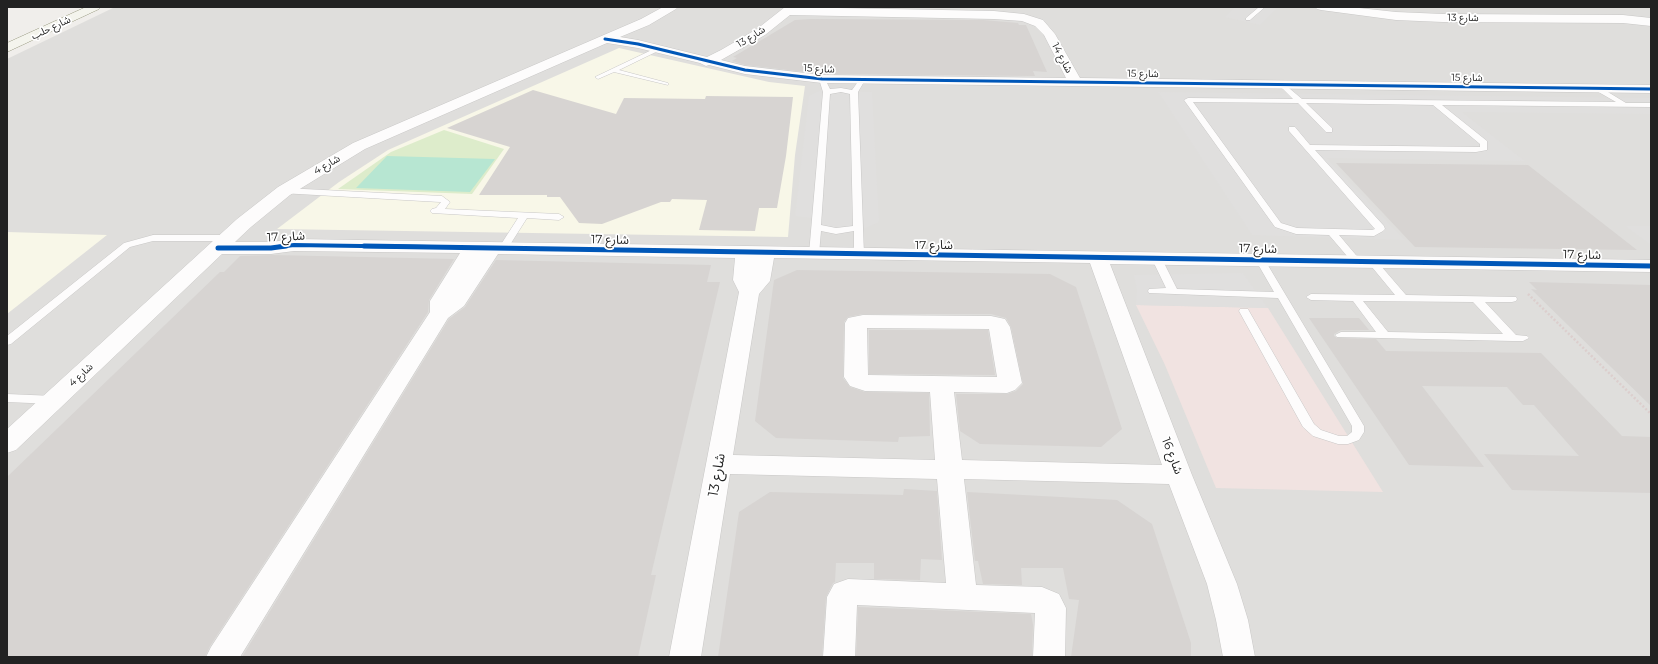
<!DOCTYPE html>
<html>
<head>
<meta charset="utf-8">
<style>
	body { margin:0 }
	#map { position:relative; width:1658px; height:664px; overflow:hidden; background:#f0eeeb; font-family:Montserrat,sans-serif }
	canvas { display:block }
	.frame { position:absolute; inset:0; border:8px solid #222; pointer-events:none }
</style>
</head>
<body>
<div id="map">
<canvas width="1658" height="664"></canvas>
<div class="frame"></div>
</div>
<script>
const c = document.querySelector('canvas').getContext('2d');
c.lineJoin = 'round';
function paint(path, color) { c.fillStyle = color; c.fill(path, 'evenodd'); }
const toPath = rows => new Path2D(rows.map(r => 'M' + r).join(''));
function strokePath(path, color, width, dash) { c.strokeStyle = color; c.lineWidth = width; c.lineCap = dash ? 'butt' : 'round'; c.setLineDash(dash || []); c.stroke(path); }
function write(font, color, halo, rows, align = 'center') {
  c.font = font + ' Montserrat,"Noto Sans Arabic",sans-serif'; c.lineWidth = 3.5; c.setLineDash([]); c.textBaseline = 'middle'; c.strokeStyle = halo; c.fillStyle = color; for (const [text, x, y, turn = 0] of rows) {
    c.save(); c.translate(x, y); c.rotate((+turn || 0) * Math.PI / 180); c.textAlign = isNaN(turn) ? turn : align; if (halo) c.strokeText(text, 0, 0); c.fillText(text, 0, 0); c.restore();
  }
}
const residential = toPath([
	[115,7,1651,7,1651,657,7,657,7,59]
]);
const commercial = toPath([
	[1136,305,1268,308,1383,492,1216,488,1165,365]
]);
const education = toPath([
	[619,48,769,82,805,86,795,155,788,237,277,229,339,182,388,150],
	[7,232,107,235,7,314]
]);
const grass = toPath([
	[444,130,504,149,472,194,338,189,391,152]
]);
const pitch = toPath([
	[387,156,495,159,470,192,356,188]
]);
const parking = toPath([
	[1235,7,1265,7,1277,9,1260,25,1224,17],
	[819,91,872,92,879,222,856,232,819,232,820,219,795,216,809,96],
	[1158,92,1651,98,1651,114,1462,112,1525,161,1327,158,1405,240,1252,235],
	[1625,226,1651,226,1651,245],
	[1243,273,1268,308,1136,305,1137,290,1134,275]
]);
const building = toPath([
	[811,19,983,20,1018,23,1019,25,1026,25,1047,72,1033,71,1035,76,822,74,745,65,732,61,737,58,733,57,795,20],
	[533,90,616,114,624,98,705,99,706,96,793,97,786,156,777,208,759,208,755,231,699,230,707,200,672,199,670,202,661,202,602,224,579,223,560,197,547,197,547,195,479,195,510,147,447,128],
	[1336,163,1528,165,1637,250,1415,247],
	[273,255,454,259,429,300,428,312,210,646,205,657,7,657,7,477,220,272,224,272,240,256],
	[496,260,711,265,707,282,720,282,651,575,656,575,638,657,242,657,449,319,465,307],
	[797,270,1050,274,1076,287,1122,429,1101,447,980,444,960,431,956,394,1007,394,1016,391,1023,384,1011,327,1006,318,991,314,863,314,848,317,844,322,843,378,850,387,865,392,929,393,930,436,899,437,898,442,776,438,755,421,774,280],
	[1529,282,1651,285,1651,406,1531,289,1537,290],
	[1309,318,1359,318,1369,330,1341,330,1334,334,1334,336,1337,338,1376,339,1386,351,1541,353,1622,436,1651,437,1651,493,1512,490,1484,454,1579,456,1534,405,1523,405,1507,387,1422,386,1484,467,1409,465],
	[869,330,988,330,995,375,869,374],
	[904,489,937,491,942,560,921,559,920,580,874,579,874,563,836,563,835,582,833,583,826,597,822,657,718,657,739,512,770,492,903,495],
	[967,492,1117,500,1152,524,1191,643,1191,657,1071,657,1079,600,1069,599,1063,568,1021,568,1022,585,983,584,978,561,975,561],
	[858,607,1031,614,1033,625,1032,657,856,657]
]);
const pathFar1 = toPath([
	[7,7,54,7]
]);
const path = toPath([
	[1528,294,1651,414]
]);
const lane = toPath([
	[1259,7,1265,7,1250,20,1246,20,1246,18,1259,7],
	[658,47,661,49,660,50,619,70,668,83,668,85,614,72,598,79,595,77,658,47],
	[822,77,825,79,830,89,841,88,852,90,860,79,865,80,858,92,864,255,859,258,854,255,854,231,836,234,821,231,819,254,814,257,809,254,823,92,819,79,822,77],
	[841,92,850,94,853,226,836,228,821,225,830,94,841,92],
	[1283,83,1302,99,1616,102,1595,90,1595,86,1598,86,1626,103,1651,103,1651,107,1442,105,1487,141,1487,150,1476,152,1315,150,1384,226,1385,229,1383,231,1374,236,1339,235,1361,261,1356,264,1353,263,1329,235,1296,234,1275,227,1184,100,1188,98,1293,99,1279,85,1283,83],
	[1193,102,1298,103,1326,132,1332,132,1332,128,1306,103,1433,105,1480,144,1480,147,1310,145,1295,127,1289,127,1289,131,1375,229,1372,230,1297,228,1281,223,1193,102],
	[284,188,442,196,450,202,445,209,559,214,564,217,559,220,527,218,506,251,503,252,498,249,518,218,432,213,430,211,432,209,436,208,441,202,440,202,281,193,280,191,281,189,284,188],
	[153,235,227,235,232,238,227,241,153,241,130,247,11,344,7,345,7,336,124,243,153,235],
	[1156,254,1161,257,1177,289,1274,292,1255,259,1257,257,1263,257,1364,426,1364,432,1359,440,1348,444,1338,444,1313,436,1303,427,1239,311,1240,309,1248,309,1249,311,1314,424,1321,430,1339,436,1347,436,1352,432,1352,426,1278,298,1149,293,1148,291,1149,289,1166,288,1151,257,1156,254],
	[1372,258,1375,259,1406,295,1516,297,1517,299,1516,301,1512,302,1485,302,1516,335,1527,336,1529,338,1523,341,1513,341,1337,337,1335,335,1341,332,1376,332,1353,301,1311,300,1306,297,1311,294,1395,295,1367,261,1372,258],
	[1363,301,1473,302,1503,334,1388,332,1363,301],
	[7,394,54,396,58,397,60,400,58,403,54,404,7,402,7,394]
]);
const street = toPath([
	[663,7,678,7,676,9,649,25,620,37,638,40,707,57,721,50,757,29,785,7,994,11,1024,14,1043,20,1055,34,1080,78,1651,85,1651,93,822,83,745,74,709,65,706,66,700,63,638,48,607,43,365,149,290,195,251,227,235,242,271,242,294,239,1651,260,1651,272,1110,264,1192,475,1237,584,1248,620,1255,657,1223,657,1216,620,1207,584,1169,484,964,479,976,585,1042,587,1059,594,1066,608,1065,657,1033,657,1035,613,857,605,855,657,823,657,827,597,834,584,848,579,946,583,937,479,730,474,701,657,669,657,739,292,733,280,735,258,498,254,464,306,448,318,240,657,206,657,211,647,430,312,430,301,460,253,294,251,271,254,222,254,16,450,7,453,7,429,237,219,278,187,353,143,641,19,663,7],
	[790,15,994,19,1022,21,1035,26,1044,35,1066,78,822,75,745,66,721,60,765,35,790,15],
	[774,258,1090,263,1162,465,962,460,954,392,1007,393,1015,390,1022,383,1010,327,1005,319,991,316,863,315,848,318,845,323,844,377,850,386,865,391,930,392,935,460,733,455,759,294,770,281,774,258],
	[867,328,989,329,997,377,868,375,867,328],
	[1315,7,1350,7,1396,12,1443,14,1623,15,1651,18,1651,26,1623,23,1443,22,1396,20,1321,10,1317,9,1315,7]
]);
const secondary = toPath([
	[86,7,101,7,99,9,7,52,7,43,86,7]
]);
const cyclewayFar2 = toPath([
	[605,39,638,44,745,70,822,79,1651,89]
]);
const cyclewayFar1 = toPath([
	[278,247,294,245,428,247]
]);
const cycleway = toPath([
	[364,246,1651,266],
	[218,248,271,248,286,246]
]);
const farStreetnames = [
	["شارع 13",1463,18,1],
	["شارع حلب",51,28,-25],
	["شارع 13",751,37,-32],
	["شارع 14",1062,58,62],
	["شارع 15",819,69,3],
	["شارع 15",1143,74,1],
	["شارع 15",1467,78,1],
	["شارع 4",327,165,-30],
	["شارع 4",81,375,-43]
];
const streetNames = [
	["شارع 17",286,237,-3],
	["شارع 17",610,240,1],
	["شارع 17",934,245],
	["شارع 17",1258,249,1],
	["شارع 17",1582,255,1],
	["شارع 16",1172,456,69]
];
const nearStreetnames = [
	["شارع 13",717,475,-80]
];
paint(residential, '#dfdedc');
paint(commercial, '#f1e3e1');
paint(education, '#f8f7e8');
paint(grass, '#ddeccb');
paint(pitch, '#b7e6d2');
paint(parking, '#e0dfde');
paint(building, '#d7d4d2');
strokePath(lane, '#c9c8c7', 1);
strokePath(street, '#c9c8c7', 1);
strokePath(secondary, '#999a82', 1);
strokePath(pathFar1, '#dccecd', 1.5, [1, 1]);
strokePath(path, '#dccecd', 2.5, [2, 2]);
paint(lane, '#fdfcfc');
paint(street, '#fdfcfc');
paint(secondary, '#f4f4ed');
strokePath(cyclewayFar2, '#0057b8', 3);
strokePath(cyclewayFar1, '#0057b8', 4);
strokePath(cycleway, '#0057b8', 5);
write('10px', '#222', '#fff', farStreetnames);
write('12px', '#222', '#fff', streetNames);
write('14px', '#222', '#fff', nearStreetnames);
</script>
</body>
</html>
